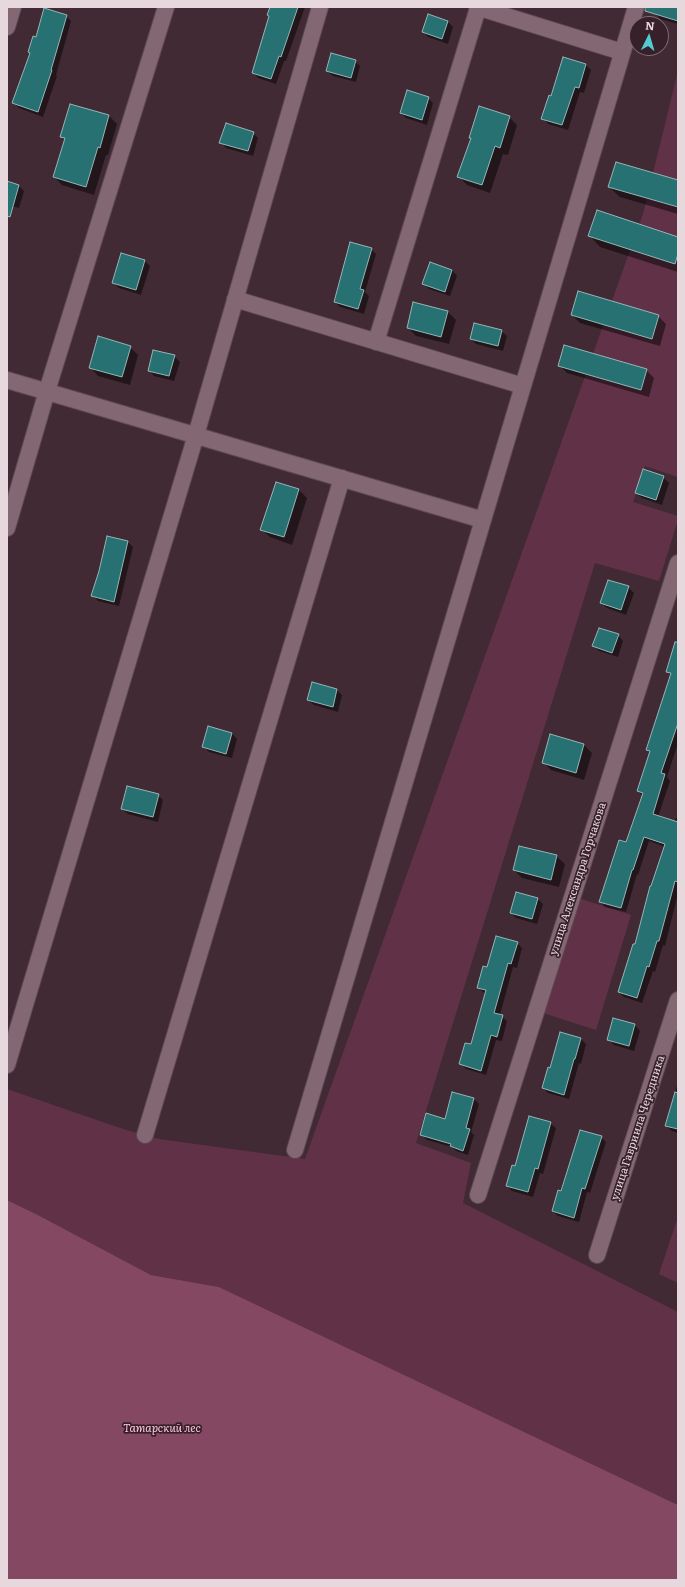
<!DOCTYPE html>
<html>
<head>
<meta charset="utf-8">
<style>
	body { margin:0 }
	#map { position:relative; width:685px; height:1587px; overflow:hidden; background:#412a34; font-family:Literata,serif }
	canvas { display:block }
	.frame { position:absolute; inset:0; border:8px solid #e7d8de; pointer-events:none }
	.north { position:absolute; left:629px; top:16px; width:40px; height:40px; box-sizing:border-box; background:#37202a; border:1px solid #7d6a72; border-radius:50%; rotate:5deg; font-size:11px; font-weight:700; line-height:16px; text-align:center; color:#e7d8de }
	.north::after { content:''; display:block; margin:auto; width:14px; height:18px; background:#52ccd1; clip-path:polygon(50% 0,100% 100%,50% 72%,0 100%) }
</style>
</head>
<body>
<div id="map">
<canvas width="685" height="1587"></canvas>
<div class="frame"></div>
<div class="north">N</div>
</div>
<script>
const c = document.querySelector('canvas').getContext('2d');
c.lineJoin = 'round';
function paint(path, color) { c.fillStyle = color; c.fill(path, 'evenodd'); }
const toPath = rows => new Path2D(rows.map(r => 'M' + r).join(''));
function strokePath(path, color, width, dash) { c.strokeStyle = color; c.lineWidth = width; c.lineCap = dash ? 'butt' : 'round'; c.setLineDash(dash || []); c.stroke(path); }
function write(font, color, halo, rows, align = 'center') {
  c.font = font + ' Literata,serif'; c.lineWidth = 3.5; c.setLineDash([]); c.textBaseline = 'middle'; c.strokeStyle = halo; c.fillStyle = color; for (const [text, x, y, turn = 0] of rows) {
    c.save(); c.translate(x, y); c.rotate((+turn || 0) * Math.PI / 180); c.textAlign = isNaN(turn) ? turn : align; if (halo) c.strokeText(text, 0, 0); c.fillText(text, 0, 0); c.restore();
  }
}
const green = toPath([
	[677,75,678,76,678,477,645,466,633,502,678,516,678,520,659,581,595,563,416,1143,471,1163,463,1203,678,1312,678,1505,219,1287,151,1275,38,1215,7,1200,7,1089,123,1129,159,1139,305,1159,643,214],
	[575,897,631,915,596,1030,543,1013],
	[678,1217,678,1283,659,1274]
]);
const forest = toPath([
	[7,1200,38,1215,151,1275,219,1287,678,1505,678,1580,7,1580]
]);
const shadow = toPath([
	[271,7,305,7,286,61,284,61,276,84,258,78,253,72,270,17],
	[657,7,678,7,678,24,660,19,655,13],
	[66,16,71,21,56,75,57,76,43,117,19,108,14,103,37,38],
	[429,16,448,22,453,27,448,44,428,37,423,32],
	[355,61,360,66,356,82,333,76,327,71],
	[586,65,591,70,584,93,580,92,568,130,548,124,543,118,552,97],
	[428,98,433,103,427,125,406,118,401,113],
	[71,105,109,116,117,124,108,155,106,155,94,195,62,185,54,177,66,140,62,136],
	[509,117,517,125,508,155,503,154,490,193,467,185,459,177,472,139,470,138],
	[253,133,258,138,253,156,226,148,221,142],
	[678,181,678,214,620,197,609,187],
	[7,182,19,186,24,191,19,208,7,205],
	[590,236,678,238,678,272,600,247],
	[371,249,376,254,365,292,369,296,364,314,340,307,335,302],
	[145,261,150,266,141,295,119,288,113,283],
	[452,270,457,276,450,296,429,289,424,284],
	[448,312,456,320,449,344,416,336,408,328],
	[572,315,658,316,666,324,660,346,580,323],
	[501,331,507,336,503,351,476,344,471,339],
	[130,347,138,355,130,385,98,376,90,367],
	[174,356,180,362,174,381,154,376,149,370],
	[559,365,646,370,654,378,649,397,567,373],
	[663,477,669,483,662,505,642,498,636,493],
	[276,483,299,490,307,498,292,545,270,537,261,529],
	[108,537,128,542,133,547,119,606,98,601,93,595],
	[628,587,634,593,626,615,607,608,601,603],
	[618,635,623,641,618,657,599,651,594,646],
	[678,653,678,743,667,777,670,781,658,817,674,822,676,818,678,818,678,893,665,946,663,945,655,972,653,971,642,1003,624,997,619,992,636,946,665,847,649,841,638,875,637,874,626,912,605,907,600,901,627,843,643,796,638,791,650,753,647,749,671,675,667,671],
	[313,683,337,690,342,695,338,712,314,705,308,700],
	[232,733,237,739,232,758,209,752,204,747],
	[584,745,592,753,584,780,551,770,543,762],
	[158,795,163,800,158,822,128,814,122,809],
	[556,856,565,864,559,887,522,878,514,870],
	[538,899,543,904,537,924,516,918,511,913],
	[517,943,522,948,517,968,513,967,500,1015,507,1021,502,1041,496,1040,486,1075,466,1069,461,1064,472,1046,486,994,478,988],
	[614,1020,635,1025,640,1031,634,1051,614,1045,608,1039],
	[560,1033,581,1039,586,1044,581,1064,579,1063,569,1099,548,1093,543,1088,550,1069],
	[678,1082,678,1133,672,1131,666,1126],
	[474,1099,479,1104,471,1132,474,1135,468,1155,456,1151,452,1147,427,1140,421,1134,445,1120],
	[550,1123,556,1128,543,1174,540,1173,533,1197,512,1191,507,1186,516,1167],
	[601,1137,606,1142,590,1193,587,1192,579,1222,558,1216,553,1211,562,1192]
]);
const building = toPath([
	[270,7,298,7,281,57,279,56,271,79,252,73,269,16,267,15,270,7],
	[645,7,678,7,678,21,645,11,645,7],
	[44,8,67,15,51,70,52,70,38,112,12,103,30,53,28,52,33,36,36,37,44,8],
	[428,14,448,21,442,39,422,32,428,14],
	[331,53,356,60,351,78,326,71,331,53],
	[563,57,586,64,579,88,575,87,562,125,541,119,549,95,551,96,563,57],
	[407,90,429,97,422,120,400,113,407,90],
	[70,104,109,115,100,148,98,147,86,187,53,177,65,138,60,137,70,104],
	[479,106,510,116,500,148,495,146,482,185,457,177,471,138,469,138,479,106],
	[226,123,254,132,248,151,219,143,226,123],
	[616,162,678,180,678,207,608,187,616,162],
	[7,181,19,185,10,217,7,216,7,181],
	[597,210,678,237,678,254,675,264,588,236,597,210],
	[350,242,372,248,360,289,364,290,358,309,334,302,350,242],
	[121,253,145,260,136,290,112,283,121,253],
	[430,262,452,270,445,292,422,284,430,262],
	[578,291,659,315,652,339,571,315,578,291],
	[413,302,448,311,441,337,407,328,413,302],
	[474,323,502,330,498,346,470,339,474,323],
	[98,336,131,346,122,377,89,368,98,336],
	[564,345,647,369,641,390,558,366,564,345],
	[153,350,175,355,169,376,148,371,153,350],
	[643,469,664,476,656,500,635,493,643,469],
	[276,482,299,489,284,537,260,530,276,482],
	[107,536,128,541,114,602,91,596,99,571,107,536],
	[608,580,629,586,621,610,600,603,608,580],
	[599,628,619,634,612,653,592,646,599,628],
	[675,642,678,642,678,723,661,773,665,774,653,814,678,822,678,882,675,881,659,941,657,941,649,967,647,966,637,998,618,992,633,944,635,944,650,886,651,886,665,844,644,837,633,870,632,870,621,908,599,902,619,840,626,842,643,793,637,791,650,751,646,750,671,673,666,672,675,642],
	[312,682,337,689,333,707,307,700,312,682],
	[208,726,232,733,226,754,202,747,208,726],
	[550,734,584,744,576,773,542,763,550,734],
	[127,786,159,794,153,817,121,809,127,786],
	[519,846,557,855,551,880,513,870,519,846],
	[516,892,538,898,532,919,510,913,516,892],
	[496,936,518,942,511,964,508,963,494,1013,503,1015,497,1037,491,1035,481,1071,459,1064,465,1043,471,1044,486,990,477,988,483,966,487,967,496,936],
	[613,1018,635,1024,629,1046,607,1040,613,1018],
	[560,1032,581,1038,575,1059,574,1059,564,1095,542,1088,548,1067,550,1068,560,1032],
	[452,1092,474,1098,466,1128,470,1129,463,1151,450,1146,451,1144,420,1135,426,1113,445,1119,452,1092],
	[675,1092,678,1093,678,1129,665,1126,675,1092],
	[529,1116,551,1122,538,1169,535,1168,528,1192,506,1186,512,1165,515,1166,529,1116],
	[580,1130,602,1136,585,1189,582,1188,574,1218,552,1211,558,1190,561,1191,580,1130]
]);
const minor = toPath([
	[477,7,622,52],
	[7,27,13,7],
	[235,299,523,386],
	[376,342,478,8],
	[7,380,483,520,636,7],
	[7,528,47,391,166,7],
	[7,1065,196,435,320,7],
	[145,1135,342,478],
	[295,1150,483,520],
	[478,1195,678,563],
	[597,1255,678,1000]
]);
const streetNames = [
	["улица Александра Горчакова",578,879,-72],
	["улица Гавриила Чередника",638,1128,-72]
];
const parkNames = [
	["Татарский лес",162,1429]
];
paint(green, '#613247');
paint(forest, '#844863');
paint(shadow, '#0007');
paint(building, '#287173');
strokePath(building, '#94b6b7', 1);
strokePath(minor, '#5d4952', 18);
strokePath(minor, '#836873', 16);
write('11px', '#e7d8de', '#37202a', streetNames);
write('italic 11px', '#fec5dc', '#37202a', parkNames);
</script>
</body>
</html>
